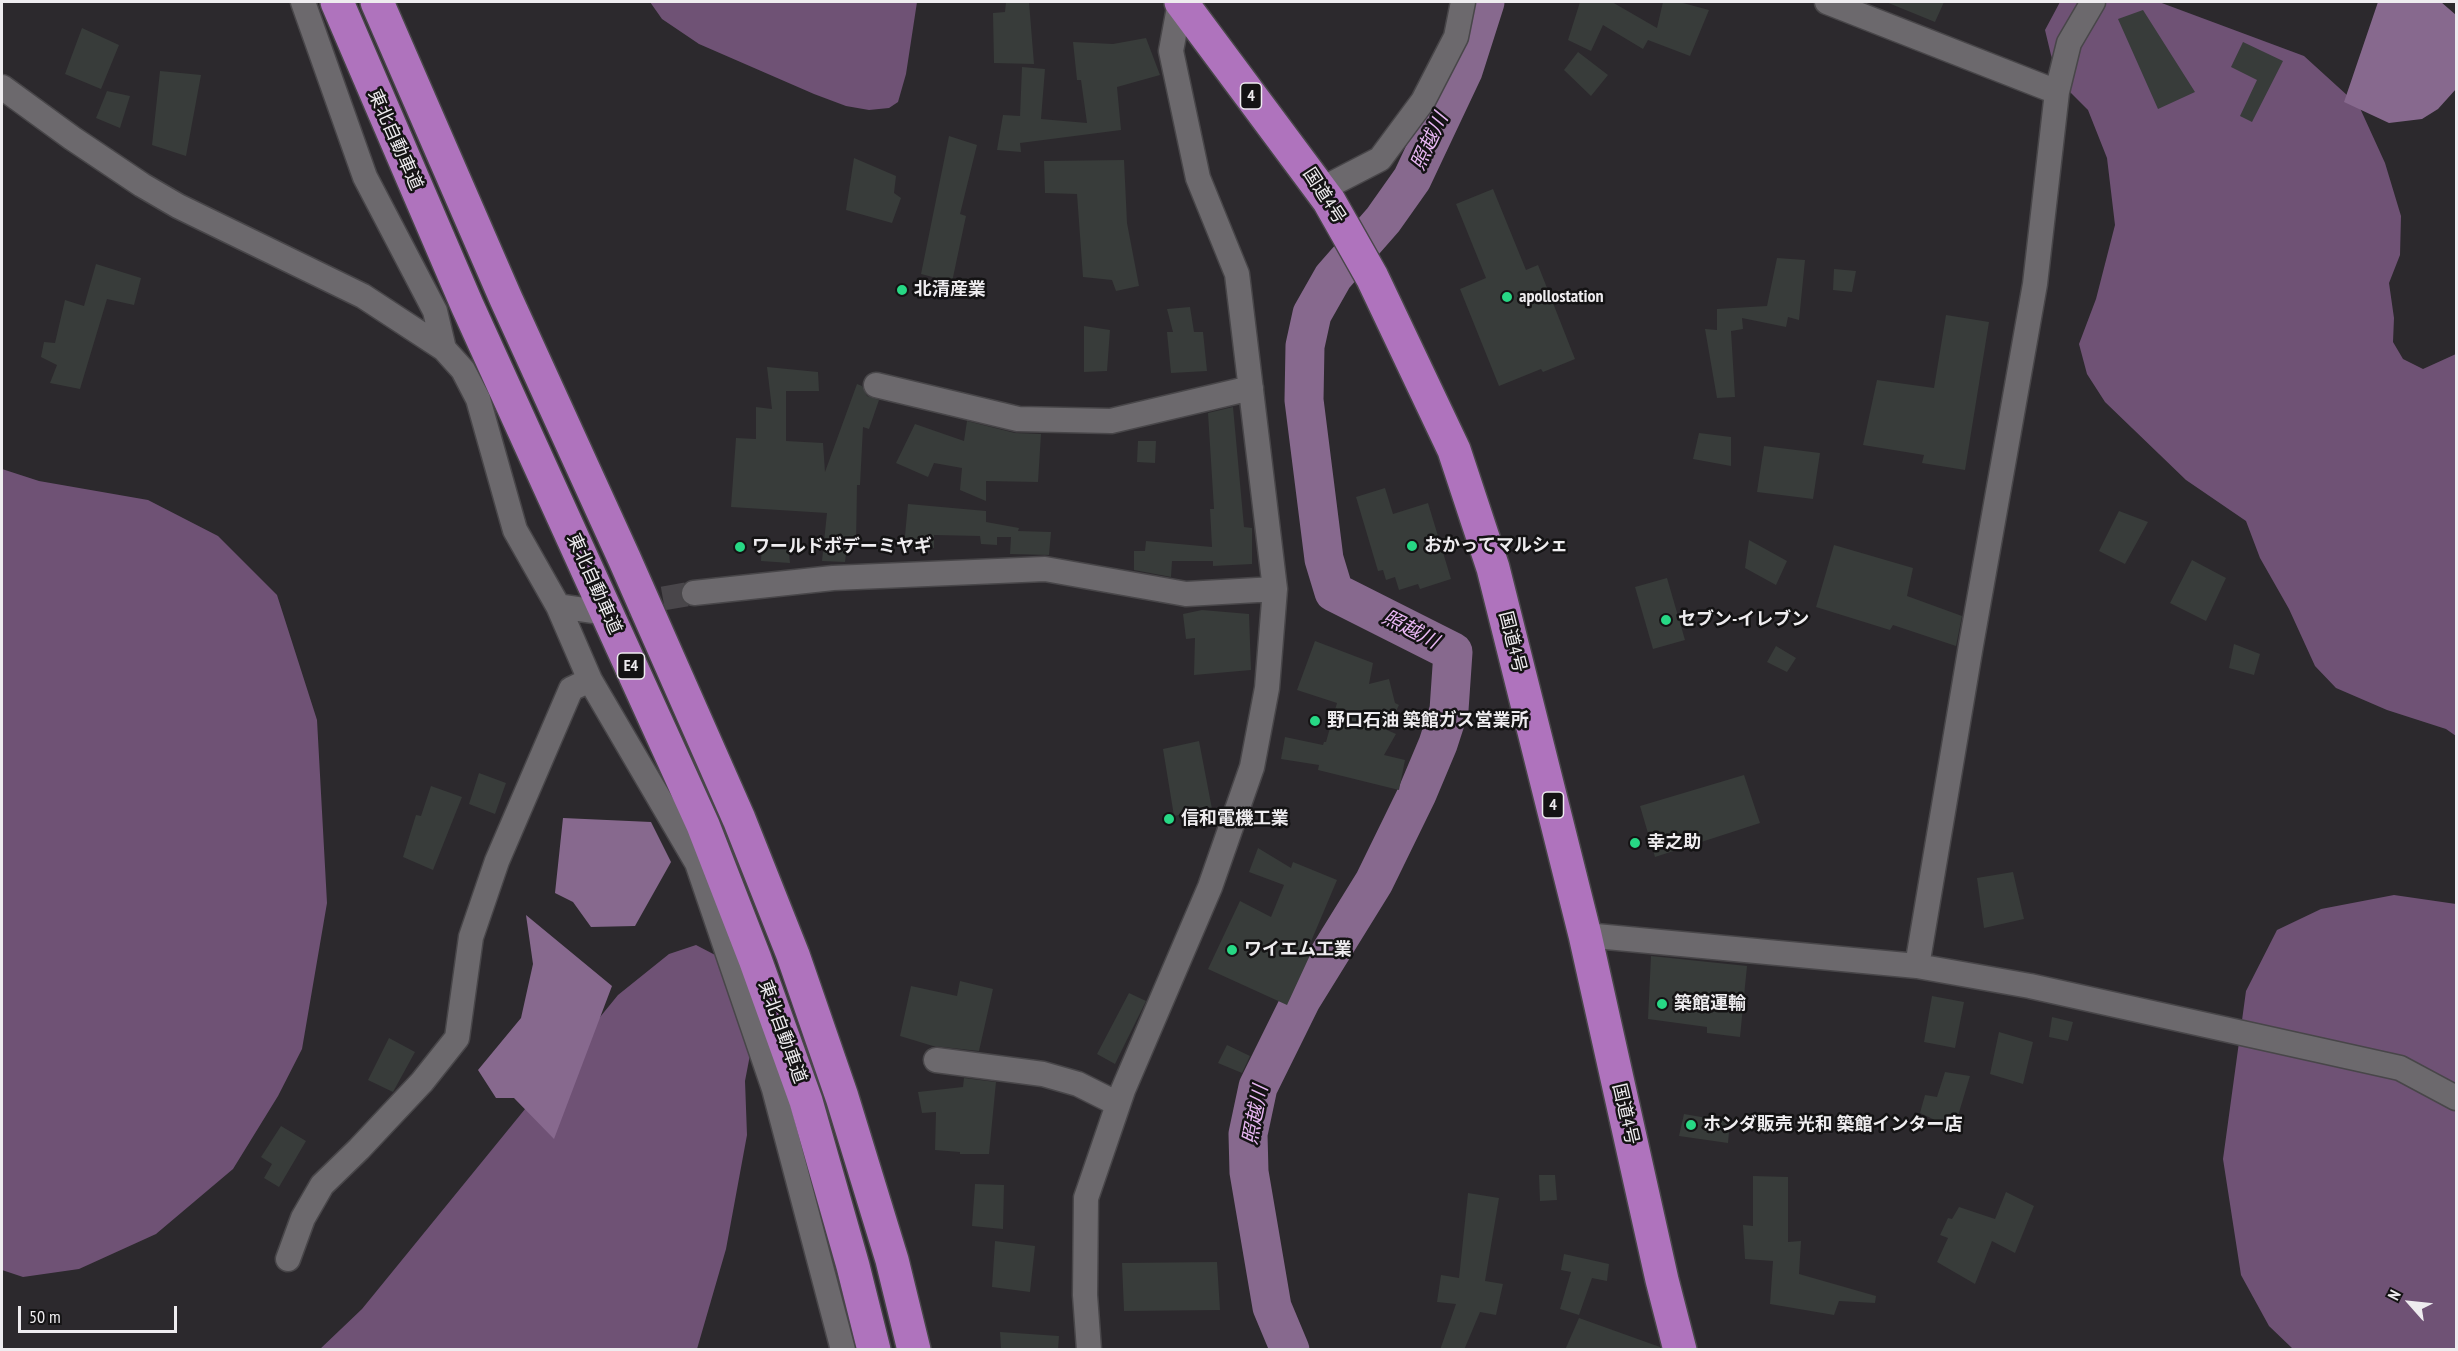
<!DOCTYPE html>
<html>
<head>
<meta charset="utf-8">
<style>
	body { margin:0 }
	#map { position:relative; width:2458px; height:1351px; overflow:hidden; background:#2c292d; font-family:"PT Sans Narrow",sans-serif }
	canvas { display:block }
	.frame { position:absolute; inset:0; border:3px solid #eeecef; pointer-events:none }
	.north { position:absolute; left:2380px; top:1273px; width:60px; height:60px; -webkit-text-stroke:4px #141314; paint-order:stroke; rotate:297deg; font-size:16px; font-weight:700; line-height:24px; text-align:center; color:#eeecef }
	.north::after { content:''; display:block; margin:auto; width:21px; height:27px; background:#eeecef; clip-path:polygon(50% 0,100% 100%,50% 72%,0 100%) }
	.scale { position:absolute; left:18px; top:1306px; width:159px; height:27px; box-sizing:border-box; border:3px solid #eeecef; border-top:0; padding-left:8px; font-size:18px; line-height:21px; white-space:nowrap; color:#eeecef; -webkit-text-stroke:4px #141314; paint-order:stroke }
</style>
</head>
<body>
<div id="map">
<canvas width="2458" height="1351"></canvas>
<div class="frame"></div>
<div class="north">N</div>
<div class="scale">50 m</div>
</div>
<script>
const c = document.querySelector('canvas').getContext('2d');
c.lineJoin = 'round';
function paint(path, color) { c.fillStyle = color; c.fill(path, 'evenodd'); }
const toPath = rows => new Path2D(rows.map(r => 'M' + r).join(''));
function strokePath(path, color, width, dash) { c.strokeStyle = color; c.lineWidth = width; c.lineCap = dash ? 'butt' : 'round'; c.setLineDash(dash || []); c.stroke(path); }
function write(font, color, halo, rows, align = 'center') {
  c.font = font + ' "PT Sans Narrow","Noto Sans JP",sans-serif'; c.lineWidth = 5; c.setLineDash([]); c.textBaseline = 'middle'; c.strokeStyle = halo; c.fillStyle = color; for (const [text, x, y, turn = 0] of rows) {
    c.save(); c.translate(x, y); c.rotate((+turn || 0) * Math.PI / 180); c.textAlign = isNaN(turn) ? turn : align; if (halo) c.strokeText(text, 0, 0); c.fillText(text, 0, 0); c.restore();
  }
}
const forest = toPath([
	[650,2,917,2,906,74,898,102,889,108,869,110,846,106,814,94,699,44,662,19],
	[2060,2,2159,2,2304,56,2359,106,2385,163,2401,216,2400,255,2389,283,2394,318,2393,342,2403,359,2423,369,2456,354,2456,736,2446,729,2387,710,2336,688,2315,666,2289,609,2260,558,2246,521,2186,480,2105,402,2087,374,2079,344,2096,299,2115,225,2107,158,2088,110,2060,82,2051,55,2045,30],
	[2,469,39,481,148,500,218,536,277,595,317,720,327,903,302,1049,278,1096,233,1169,156,1234,79,1269,23,1277,2,1270],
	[2394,895,2456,904,2456,1349,2293,1349,2269,1326,2241,1275,2223,1159,2246,991,2277,930,2321,909],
	[696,945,719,957,754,1034,745,1081,747,1135,726,1249,697,1349,319,1350,362,1309,618,995,669,954]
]);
const water = toPath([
	[2378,2,2441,2,2456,15,2456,89,2438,109,2422,119,2389,123,2344,102],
	[563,818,651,822,671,862,635,926,591,927,573,902,555,893],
	[526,915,612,986,554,1139,514,1098,496,1098,478,1070,521,1018,533,964]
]);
const river = toPath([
	[1290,1350,1272,1307,1249,1172,1248,1134,1258,1087,1301,1000,1374,882,1417,794,1438,744,1449,710,1453,652,1334,592,1324,559,1304,400,1305,346,1312,314,1333,277,1383,220,1412,179,1463,71,1485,2]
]);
const building = toPath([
	[1006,2,1029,2,1034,64,994,63,993,13,1005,12],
	[1580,2,1612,2,1657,28,1663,2,1679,2,1709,10,1690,56,1648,40,1643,49,1603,25,1591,51,1568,40],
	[1886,2,1944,2,1935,22],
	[2143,10,2195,92,2158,109,2118,19],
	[82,28,119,45,101,89,65,74],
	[1146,38,1160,75,1117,87,1121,130,1020,143,1021,152,997,150,1003,115,1020,116,1022,67,1045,69,1041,119,1087,123,1081,80,1077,80,1073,42,1113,44],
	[2243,42,2283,61,2252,122,2240,116,2257,80,2231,67],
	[1578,52,1608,75,1591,96,1564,70],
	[160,71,201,75,186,156,152,145],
	[107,91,130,96,120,128,96,118],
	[949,136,977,145,960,214,966,216,952,282,921,274],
	[854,158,896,176,894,193,901,198,892,223,846,210],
	[1124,160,1127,223,1139,286,1116,291,1112,280,1083,277,1077,194,1045,193,1044,161],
	[1493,189,1526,270,1538,265,1575,359,1543,372,1541,369,1499,386,1460,289,1486,278,1456,204],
	[1777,258,1805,260,1799,320,1788,317,1786,327,1742,318,1743,329,1731,331,1735,397,1717,398,1705,329,1717,330,1717,309,1767,306],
	[96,264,141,278,134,305,107,299,80,389,50,383,57,365,41,357,44,342,55,343,65,300,84,306],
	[1834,269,1856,271,1852,292,1833,290],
	[1190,307,1194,332,1203,332,1207,371,1171,373,1167,332,1173,332,1167,309],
	[1946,315,1989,322,1965,470,1922,463,1924,455,1863,445,1877,380,1934,388],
	[1084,326,1110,330,1107,371,1084,372],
	[767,367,818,372,819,391,786,391,786,441,823,443,825,472,857,384,862,386,867,396,879,400,869,429,863,427,860,485,857,485,856,544,847,546,845,562,822,561,827,513,731,507,736,438,756,439,756,407,772,409],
	[1233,407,1244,527,1252,528,1252,564,1213,566,1213,561,1172,561,1171,577,1134,570,1134,551,1145,551,1146,541,1212,547,1210,509,1214,509,1208,413],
	[967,421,1015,433,1041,434,1038,482,986,481,986,501,960,490,962,468,934,463,928,477,896,463,915,424,964,441],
	[1699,433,1731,437,1731,466,1693,459],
	[1138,441,1156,441,1155,463,1137,462],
	[1764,446,1820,453,1813,499,1757,492],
	[1385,488,1393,514,1428,503,1451,579,1420,589,1418,584,1399,590,1395,577,1386,580,1383,570,1378,571,1356,497],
	[908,504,986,511,986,522,1019,528,1018,531,1051,532,1049,555,1010,554,1011,537,997,537,997,545,981,544,980,536,934,535,934,548,904,546],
	[2119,511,2148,522,2125,564,2099,551],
	[1749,540,1787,561,1776,585,1745,568],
	[762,542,788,544,790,563,761,561],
	[1834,545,1913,568,1907,596,1962,616,1956,646,1893,625,1890,630,1816,607],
	[2192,560,2226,578,2206,621,2170,603],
	[1667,578,1685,640,1653,649,1635,587],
	[1202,610,1249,614,1251,670,1194,675,1195,638,1186,639,1183,614],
	[1315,641,1373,663,1369,684,1389,679,1395,703,1399,705,1387,730,1396,734,1384,755,1405,760,1399,790,1318,770,1319,765,1281,759,1285,737,1323,745,1324,742,1326,742,1337,703,1297,690],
	[2234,644,2260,654,2254,675,2229,668],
	[1776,646,1796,658,1787,672,1767,662],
	[1199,741,1212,809,1174,816,1163,749],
	[479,773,506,783,495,814,469,804],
	[1744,775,1760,823,1655,857,1640,806],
	[431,786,462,797,433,870,403,857,416,815,421,816],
	[1258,848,1291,868,1293,862,1337,880,1307,951,1311,953,1287,1005,1208,969,1240,901,1271,917,1284,885,1249,872],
	[2013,872,2024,919,1984,928,1977,878],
	[1651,956,1747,966,1740,1037,1707,1033,1707,1027,1648,1019],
	[960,981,993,989,979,1051,933,1046,900,1036,911,986,957,996],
	[1129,993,1146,1001,1115,1064,1097,1054],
	[1932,996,1964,1002,1955,1048,1924,1042],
	[2052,1017,2073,1022,2068,1041,2049,1037],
	[1999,1032,2033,1042,2023,1084,1990,1074],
	[389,1038,415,1052,393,1092,368,1080],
	[1227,1045,1250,1056,1242,1073,1218,1063],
	[1945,1072,1970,1076,1954,1129,1920,1113,1925,1095,1937,1097],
	[964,1078,996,1082,989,1154,960,1154,960,1152,935,1150,936,1112,922,1113,918,1092,963,1087],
	[1684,1114,1730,1122,1728,1143,1679,1136],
	[281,1126,306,1141,279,1187,264,1178,272,1164,261,1157],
	[1539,1175,1555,1175,1557,1200,1540,1201],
	[1753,1176,1788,1177,1788,1242,1801,1241,1799,1274,1876,1296,1875,1303,1839,1301,1834,1315,1770,1304,1773,1261,1745,1259,1743,1225,1753,1226],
	[975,1184,1004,1185,1003,1229,972,1226],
	[2006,1192,2034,1206,2015,1253,1992,1241,1975,1284,1937,1262,1948,1238,1940,1235,1948,1218,1952,1219,1959,1207,1995,1219],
	[1468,1193,1499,1198,1485,1281,1503,1284,1496,1315,1480,1312,1464,1350,1440,1350,1456,1304,1437,1302,1441,1275,1459,1278],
	[995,1241,1035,1246,1030,1292,992,1287],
	[1564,1254,1609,1264,1607,1281,1592,1278,1579,1315,1560,1309,1571,1272,1561,1270],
	[1217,1262,1220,1310,1124,1311,1122,1263],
	[1579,1318,1660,1347,1661,1350,1565,1350],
	[1000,1332,1059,1336,1058,1350,1001,1350]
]);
const minorTunnel = toPath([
	[592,611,694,593]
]);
const minor = toPath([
	[303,2,365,177,435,311,444,349],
	[1827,2,2057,92],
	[2,87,72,138,142,185,178,206,363,296,444,349,463,370,478,399,515,530,558,606,590,680,697,863,774,1089,843,1350],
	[1322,189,1380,159,1423,101,1456,37,1463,2],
	[876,385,1018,419,1111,421,1251,388],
	[694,593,833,578,1045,569,1186,594,1275,589],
	[558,606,592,611],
	[1585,935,1917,966,2030,986,2400,1068,2456,1098],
	[1917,966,1971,645,2035,284,2057,92,2069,43,2093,2],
	[936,1060,1043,1074,1078,1084,1118,1104],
	[288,1259,303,1218,322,1185,359,1149,422,1082,457,1038,471,937,497,861,571,689,590,680],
	[1089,1350,1085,1295,1086,1198,1123,1090,1210,887,1252,767,1267,688,1275,589,1237,274,1198,178,1171,51,1180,2]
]);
const highway = toPath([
	[337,2,467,305,703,825,755,959,806,1101,853,1266,874,1350],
	[377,2,506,299,624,558,739,819,793,955,842,1097,892,1260,914,1350],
	[1181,2,1329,201,1372,277,1454,450,1493,568,1585,935,1662,1280,1680,1350]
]);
const markers = [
	[902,290,6,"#27d885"],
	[1507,297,6,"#27d885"],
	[1412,546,6,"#27d885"],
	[740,547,6,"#27d885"],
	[1666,620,6,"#27d885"],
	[1315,721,6,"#27d885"],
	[1169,819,6,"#27d885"],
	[1635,843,6,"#27d885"],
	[1232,950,6,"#27d885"],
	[1662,1004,6,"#27d885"],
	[1691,1125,6,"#27d885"]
];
const shields = [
	[1251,96,21],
	[631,666,27],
	[1553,805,21]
];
const shieldNames = [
	["4",1251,96],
	["E4",631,666],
	["4",1553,805]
];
const streetNames = [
	["東北自動車道",395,140,66],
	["国道4号",1324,196,57],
	["東北自動車道",594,584,66],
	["国道4号",1512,642,76],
	["東北自動車道",782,1032,70],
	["国道4号",1625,1114,77]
];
const poiNames = [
	["北清産業",914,290],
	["apollostation",1519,297],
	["おかってマルシェ",1424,546],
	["ワールドボデーミヤギ",752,547],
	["セブン-イレブン",1678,620],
	["野口石油 築館ガス営業所",1327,721],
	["信和電機工業",1181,819],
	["幸之助",1647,843],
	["ワイエム工業",1244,950],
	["築館運輸",1674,1004],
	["ホンダ販売 光和 築館インター店",1703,1125]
];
const waterNames = [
	["照越川",1430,142,-65],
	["照越川",1410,630,27],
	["照越川",1256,1115,-79]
];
paint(forest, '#6f5275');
paint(water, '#87698e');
strokePath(river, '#87698e', 39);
paint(building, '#383c3a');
strokePath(minorTunnel, '#49464a', 24, [24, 12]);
strokePath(minor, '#484649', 27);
strokePath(highway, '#484649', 36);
strokePath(minor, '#6c696d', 24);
strokePath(highway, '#af73bd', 33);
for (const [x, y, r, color] of markers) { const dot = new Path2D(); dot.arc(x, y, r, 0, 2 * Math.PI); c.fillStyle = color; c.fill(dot); strokePath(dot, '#141314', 2); }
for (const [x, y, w] of shields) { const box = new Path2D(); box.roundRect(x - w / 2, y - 13, w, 26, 4.5); c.fillStyle = '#141314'; c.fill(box); strokePath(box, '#eeecef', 1.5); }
write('bold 16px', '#eeecef', null, shieldNames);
write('18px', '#eeecef', '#141314', streetNames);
write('bold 18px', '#eeecef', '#141314', poiNames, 'left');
write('italic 20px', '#e7b6f2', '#141314', waterNames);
</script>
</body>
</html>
